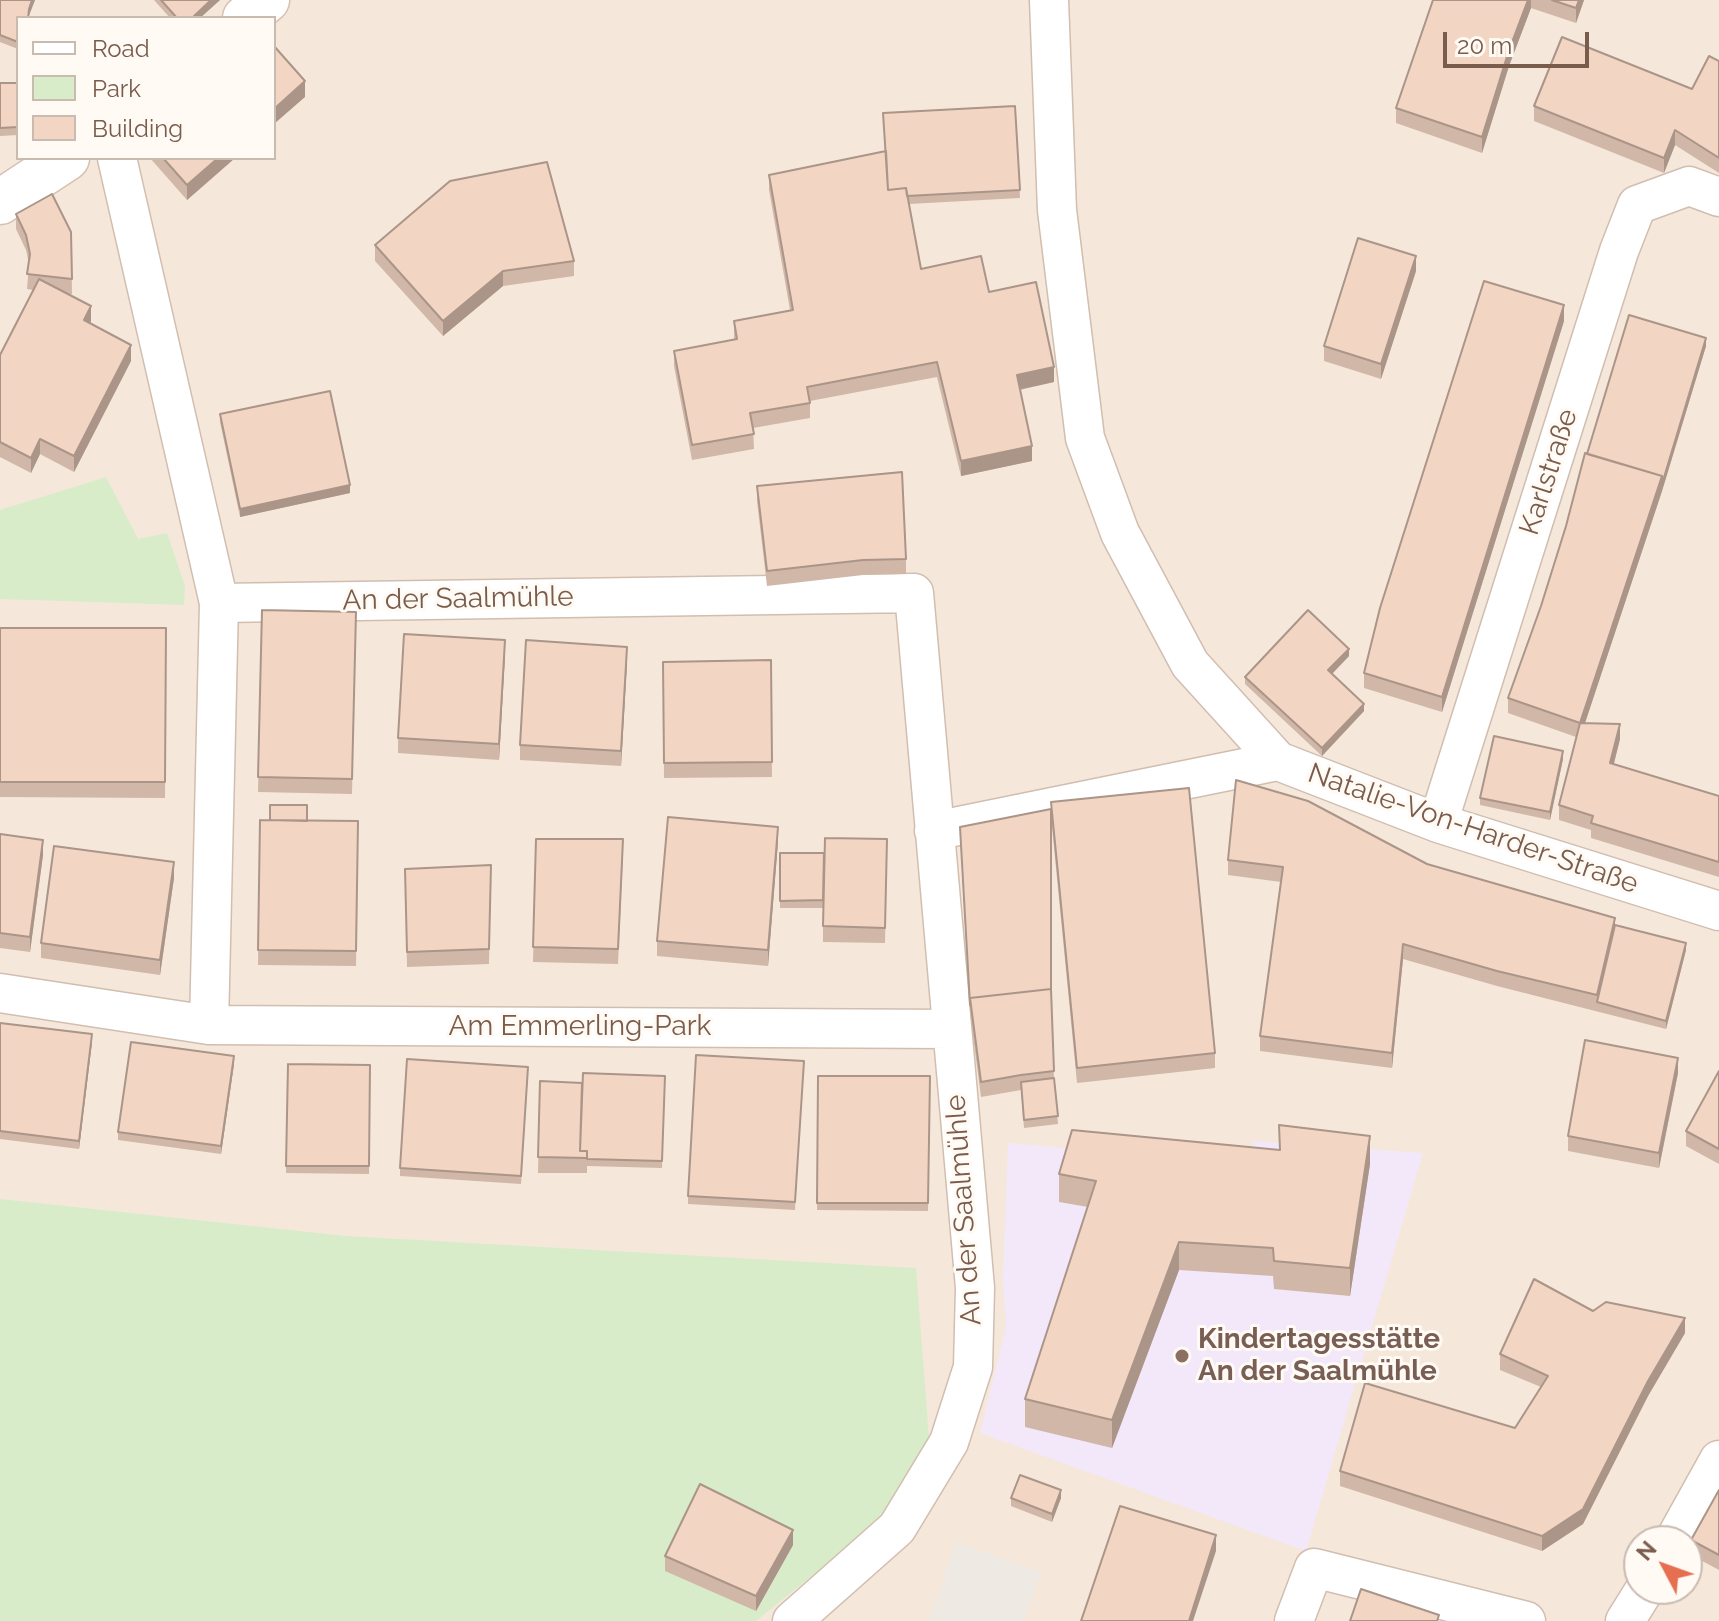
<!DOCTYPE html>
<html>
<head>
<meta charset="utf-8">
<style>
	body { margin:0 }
	#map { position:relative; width:1719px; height:1621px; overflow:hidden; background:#fdf6ec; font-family:Raleway,sans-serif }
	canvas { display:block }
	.legend { position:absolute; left:16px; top:16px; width:260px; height:144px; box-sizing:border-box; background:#fffaf3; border:2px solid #cabbb1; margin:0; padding:10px 14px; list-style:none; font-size:24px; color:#7a5c4d }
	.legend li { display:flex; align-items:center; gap:16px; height:40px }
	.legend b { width:40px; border:2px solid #cabbb1 }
	.north { position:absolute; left:1623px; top:1525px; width:80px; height:80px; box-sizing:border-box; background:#fffaf3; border:2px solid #cabbb1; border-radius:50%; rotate:311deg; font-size:22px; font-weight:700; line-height:32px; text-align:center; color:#7a5c4d }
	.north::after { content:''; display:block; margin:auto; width:28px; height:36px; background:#e76f51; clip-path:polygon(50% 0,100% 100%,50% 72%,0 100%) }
	.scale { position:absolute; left:1443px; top:32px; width:146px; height:36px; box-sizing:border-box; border:4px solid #7a5c4d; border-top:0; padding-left:10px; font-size:24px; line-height:28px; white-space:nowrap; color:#7a5c4d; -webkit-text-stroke:6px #fffaf3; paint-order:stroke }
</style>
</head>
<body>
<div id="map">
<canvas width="1719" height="1621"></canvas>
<ul class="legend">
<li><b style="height:10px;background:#fff"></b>Road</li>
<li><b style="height:22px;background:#d8ecc9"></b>Park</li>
<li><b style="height:22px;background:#f3d5c3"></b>Building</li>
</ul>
<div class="north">N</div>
<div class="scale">20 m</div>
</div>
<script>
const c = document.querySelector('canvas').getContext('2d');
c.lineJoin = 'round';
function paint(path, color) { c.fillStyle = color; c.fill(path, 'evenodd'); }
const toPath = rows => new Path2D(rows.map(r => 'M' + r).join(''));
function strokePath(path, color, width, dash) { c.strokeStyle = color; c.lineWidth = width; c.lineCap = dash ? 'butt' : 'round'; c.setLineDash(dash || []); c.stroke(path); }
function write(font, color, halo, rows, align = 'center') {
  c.font = font + ' Raleway,sans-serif'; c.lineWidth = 6; c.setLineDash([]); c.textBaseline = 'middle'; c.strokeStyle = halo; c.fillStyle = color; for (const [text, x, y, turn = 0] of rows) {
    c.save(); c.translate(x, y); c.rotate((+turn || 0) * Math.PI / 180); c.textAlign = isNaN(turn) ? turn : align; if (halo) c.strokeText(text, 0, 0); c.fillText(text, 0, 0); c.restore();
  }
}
const residential = toPath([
	[0,0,1719,0,1719,1621,0,1621],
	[18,18,274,18,274,158,18,158],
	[1639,1541,1687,1541,1687,1589,1639,1589]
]);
const industrial = toPath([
	[956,1542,1041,1572,1024,1621,929,1621]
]);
const education = toPath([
	[1253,1141,1423,1153,1306,1551,980,1433,1006,1328,1003,1278,1008,1143,1252,1165]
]);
const green = toPath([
	[106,477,138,539,167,533,185,586,184,605,0,599,0,510],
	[0,1199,346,1236,916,1268,932,1478,756,1621,0,1621]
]);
const minor = toPath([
	[1049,0,1057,210,1085,438,1120,533,1190,664,1278,761,1438,823,1719,911],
	[117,158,219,603,914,593,975,1288,973,1367,949,1442,897,1528,792,1621],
	[219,603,209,1025,951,1029],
	[1438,823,1619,251,1637,205,1689,186,1719,197],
	[934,831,1278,761],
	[0,993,209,1025],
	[1674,1541,1719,1460],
	[1294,1621,1314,1568,1526,1621],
	[1625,1621,1645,1589]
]);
const secondary = toPath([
	[245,18,267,0],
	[0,202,67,158]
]);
const wall = toPath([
	[0,0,35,0,28,18,18,18,18,49,0,42],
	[154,0,220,0,200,18,170,18],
	[1433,0,1584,0,1576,23,1531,8,1509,66,1482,153,1396,123,1396,108],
	[1719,61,1719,173,1675,145,1664,173,1534,121,1534,106,1692,89],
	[0,83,18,83,18,135,0,136],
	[1015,106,1020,198,909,204,921,269,989,292,1054,382,1020,390,1032,461,961,476,937,377,810,401,810,418,753,428,754,449,692,460,674,366,674,351,734,340,734,321,790,310,769,190,769,175,885,151],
	[150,158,235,158,187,200],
	[16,214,71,232,72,294,67,294,91,321,90,323,131,361,74,472,40,454,31,473,0,457,0,355,33,290,27,289,29,264,26,250,16,229],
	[375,245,574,261,574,276,503,286,443,336,375,261],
	[1416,271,1381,379,1324,361,1324,346],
	[1564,321,1442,712,1364,688,1364,673],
	[1706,346,1662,491,1585,723,1620,739,1614,764,1719,796,1719,877,1591,838,1591,830,1559,820,1559,805,1576,737,1508,713,1508,698,1541,606,1566,526],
	[220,414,350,493,240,517,220,422],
	[757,486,906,559,906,574,863,575,767,586,757,501],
	[262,610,356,612,352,794,258,792],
	[0,628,166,628,165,798,0,797],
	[505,655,499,760,398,753,398,738],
	[1349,656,1332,674,1364,711,1322,756,1245,684,1245,677],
	[771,660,772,777,664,778,663,662],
	[627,662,621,766,520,760,520,745],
	[1563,759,1550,820,1480,805,1480,798],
	[1051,802,1215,1053,1215,1068,1077,1083,1051,817,1051,989,1054,1079,1058,1124,1024,1128,1021,1090,981,1097,970,1013,960,835,1051,809],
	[260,820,358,821,356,966,258,965],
	[0,834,43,855,30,952,0,948],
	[536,839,623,854,618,964,533,962],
	[887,839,885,943,823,942,823,908,780,908,780,853,824,853],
	[778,842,768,966,657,956,657,941],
	[1228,860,1427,864,1615,925,1686,950,1666,1029,1497,986,1403,959,1392,1068,1260,1051,1260,1036,1281,882,1228,875],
	[491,865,489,964,407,967,405,869],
	[174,878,160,975,41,958,41,943],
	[0,1023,92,1042,79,1149,0,1139],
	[804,1061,795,1210,688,1204,688,1196],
	[234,1064,221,1154,118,1140,118,1132],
	[288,1064,370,1065,369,1174,286,1173],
	[1719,1071,1719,1164,1686,1146,1686,1131],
	[1678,1073,1659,1168,1568,1151,1568,1136],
	[528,1074,521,1184,400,1176,400,1168],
	[665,1076,662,1168,587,1166,587,1173,538,1173,540,1081,582,1083],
	[818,1076,930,1076,928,1211,817,1210],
	[1279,1125,1370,1164,1350,1296,1274,1289,1273,1276,1179,1270,1112,1448,1025,1427,1025,1399,1088,1207,1059,1202,1059,1174,1279,1149],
	[1593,1311,1685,1333,1648,1396,1583,1524,1542,1551,1340,1486,1340,1471,1515,1428,1541,1387,1500,1370,1500,1354],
	[1719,1490,1719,1570,1691,1555,1691,1540],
	[1011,1498,1061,1498,1052,1522,1011,1506],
	[793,1545,756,1611,665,1571,665,1556]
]);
const shadedWall = toPath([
	[32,0,35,0,28,18,29,9],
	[211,0,220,0,200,18,192,18],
	[1528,0,1531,0,1531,8,1509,66,1482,153,1482,137,1509,50],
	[1579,0,1584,0,1576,23,1576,8],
	[305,81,305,97,274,124,274,109],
	[1675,130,1675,145,1664,173,1664,158],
	[218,158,235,158,187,200,187,185],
	[1416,256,1416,271,1381,379,1381,364],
	[503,271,503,286,443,336,443,321],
	[1564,305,1564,321,1442,712,1442,697],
	[91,306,91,321,84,335,84,320],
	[1706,338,1706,346,1662,491,1580,738,1580,723],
	[131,345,131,361,74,472,74,456],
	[1054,367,1054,382,1017,390,1017,375],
	[40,439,40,454,31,473,31,458],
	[1032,446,1032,461,961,476,961,461],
	[350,485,350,493,240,517,240,509],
	[505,640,505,655,499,760,499,744],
	[627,647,627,662,621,766,621,751],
	[1349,649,1349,656,1328,678,1328,670],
	[1364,704,1364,711,1322,756,1322,748],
	[1620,724,1620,739,1610,778,1610,763],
	[1563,751,1563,759,1550,820,1550,812],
	[778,827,778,842,768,966,768,950],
	[43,840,43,855,30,952,30,937],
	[174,862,174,878,160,975,160,960],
	[1615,918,1615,933,1597,1002,1597,995],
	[1686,943,1686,950,1666,1029,1666,1021],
	[1403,944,1403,959,1392,1068,1392,1053],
	[92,1034,92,1042,79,1149,79,1141],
	[234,1056,234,1064,221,1154,221,1146],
	[1678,1058,1678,1073,1659,1168,1659,1153],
	[1370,1136,1370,1164,1350,1296,1350,1268],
	[1179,1242,1179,1270,1112,1448,1112,1420],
	[1685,1318,1685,1333,1648,1396,1583,1524,1542,1551,1542,1536,1648,1381],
	[1061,1490,1061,1498,1052,1522,1052,1514],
	[793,1530,793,1545,756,1611,756,1596],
	[1216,1535,1216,1551,1193,1621,1189,1621]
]);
const building = toPath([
	[0,0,32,0,29,9,28,18,18,18,18,42,0,35,0,0],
	[161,0,211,0,192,18,177,18,161,0],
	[1433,0,1528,0,1509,50,1482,137,1396,108,1433,0],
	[1552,0,1579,0,1576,8,1552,0],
	[1562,37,1692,89,1709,56,1719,61,1719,158,1675,130,1664,158,1534,106,1562,37],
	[274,46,305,81,274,109,274,46],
	[0,83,18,83,18,127,0,128,0,83],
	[1015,106,1020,190,907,196,906,188,888,190,883,113,1015,106],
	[886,151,888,190,906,188,921,269,981,256,989,292,1036,282,1054,367,1017,375,1032,446,961,461,937,362,807,387,810,403,750,413,754,434,692,445,674,351,737,339,734,321,793,310,769,175,886,151],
	[163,158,218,158,187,185,163,158],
	[547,162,574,261,503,271,443,321,375,245,450,181,547,162],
	[52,194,71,232,72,279,27,274,30,254,26,235,16,214,52,194],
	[1358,238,1416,256,1381,364,1324,346,1358,238],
	[39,279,91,306,84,320,131,345,74,456,40,439,31,458,0,442,0,355,39,279],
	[1484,281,1564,305,1442,697,1364,673,1380,608,1484,281],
	[1629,315,1706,338,1662,484,1662,476,1587,454,1629,315],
	[330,391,350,485,240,509,220,414,330,391],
	[1585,453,1662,476,1580,723,1508,698,1541,606,1566,526,1585,453],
	[902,472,906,559,863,560,767,571,757,486,902,472],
	[262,610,356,612,352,779,258,777,262,610],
	[1308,610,1349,649,1328,670,1364,704,1322,748,1245,677,1308,610],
	[0,628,166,628,165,782,0,782,0,628],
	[404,634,505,640,499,744,398,738,404,634],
	[526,640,627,647,621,751,520,745,526,640],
	[771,660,772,762,664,763,663,662,771,660],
	[1580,723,1620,724,1610,763,1719,796,1719,862,1591,823,1593,816,1559,805,1580,723],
	[1494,736,1563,751,1550,812,1480,798,1494,736],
	[1236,780,1308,801,1427,864,1615,918,1597,995,1497,971,1403,944,1392,1053,1260,1036,1283,867,1228,860,1236,780],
	[1189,788,1215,1053,1077,1068,1051,802,1189,788],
	[270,805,307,805,307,821,270,820,270,805],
	[1051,809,1051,989,970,998,970,1005,960,827,1051,809],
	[668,817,778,827,768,950,657,941,668,817],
	[260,820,358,821,356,951,258,950,260,820],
	[0,834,43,840,30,937,0,933,0,834],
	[825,838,887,839,885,928,823,926,825,838],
	[536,839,623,839,618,949,533,947,536,839],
	[54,846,174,862,160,960,41,943,54,846],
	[780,853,824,853,823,900,780,901,780,853],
	[491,865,489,949,407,952,405,869,491,865],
	[1615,925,1686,943,1666,1021,1597,1002,1615,925],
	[1051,989,1054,1071,1021,1075,981,1082,970,998,1051,989],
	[0,1023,92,1034,79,1141,0,1131,0,1023],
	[1585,1040,1678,1058,1659,1153,1568,1136,1585,1040],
	[131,1042,234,1056,221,1146,118,1132,131,1042],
	[696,1055,804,1061,795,1202,688,1196,696,1055],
	[407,1059,528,1067,521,1176,400,1168,407,1059],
	[288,1064,370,1065,369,1166,286,1166,288,1064],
	[1719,1071,1719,1149,1686,1131,1719,1071],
	[583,1073,665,1076,662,1161,587,1159,587,1151,580,1151,583,1073],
	[818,1076,930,1076,928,1203,817,1203,818,1076],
	[1054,1078,1058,1116,1024,1120,1021,1082,1054,1078],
	[540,1081,582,1083,580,1151,587,1151,587,1158,538,1157,540,1081],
	[1279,1125,1370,1136,1350,1268,1274,1261,1273,1248,1179,1242,1112,1420,1025,1399,1096,1181,1059,1174,1072,1130,1280,1150,1279,1125],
	[1534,1279,1593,1311,1606,1302,1685,1318,1648,1381,1583,1509,1542,1536,1340,1471,1365,1383,1515,1428,1548,1376,1500,1354,1534,1279],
	[1020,1475,1061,1490,1052,1514,1011,1498,1020,1475],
	[700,1484,793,1530,756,1596,665,1556,700,1484],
	[1719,1490,1719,1555,1691,1540,1719,1490],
	[1120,1506,1216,1535,1189,1621,1081,1621,1120,1506],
	[1361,1589,1439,1615,1437,1621,1350,1621,1361,1589]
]);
const markers = [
	[1182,1356,8,"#8d6e63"]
];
const streetNames = [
	["Karlstraße",1549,472,-72],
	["An der Saalmühle",458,599,-1],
	["Natalie-Von-Harder-Straße",1473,829,19],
	["Am Emmerling-Park",580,1027],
	["An der Saalmühle",964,1210,-94]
];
const educationNames = [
	["Kindertagesstätte",1198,1340],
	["An der Saalmühle",1198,1372]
];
paint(residential, '#f5e8da');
paint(industrial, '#efe9e4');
paint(education, '#f3e8fa');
paint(green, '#d8ecc9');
strokePath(minor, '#d1beb0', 41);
strokePath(secondary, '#d6c0b0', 47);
strokePath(minor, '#fff', 38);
strokePath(secondary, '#fff', 44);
paint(wall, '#d1b7a8');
paint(shadedWall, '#aa9588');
paint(building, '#f3d5c3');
strokePath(building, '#aa9588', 2);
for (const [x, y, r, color] of markers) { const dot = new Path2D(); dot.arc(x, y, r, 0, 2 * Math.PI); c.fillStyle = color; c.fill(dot); strokePath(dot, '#fffaf3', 3); }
write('28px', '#7a5c4d', '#fffaf3', streetNames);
write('bold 28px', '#785e54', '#fffaf3', educationNames, 'left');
</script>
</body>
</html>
